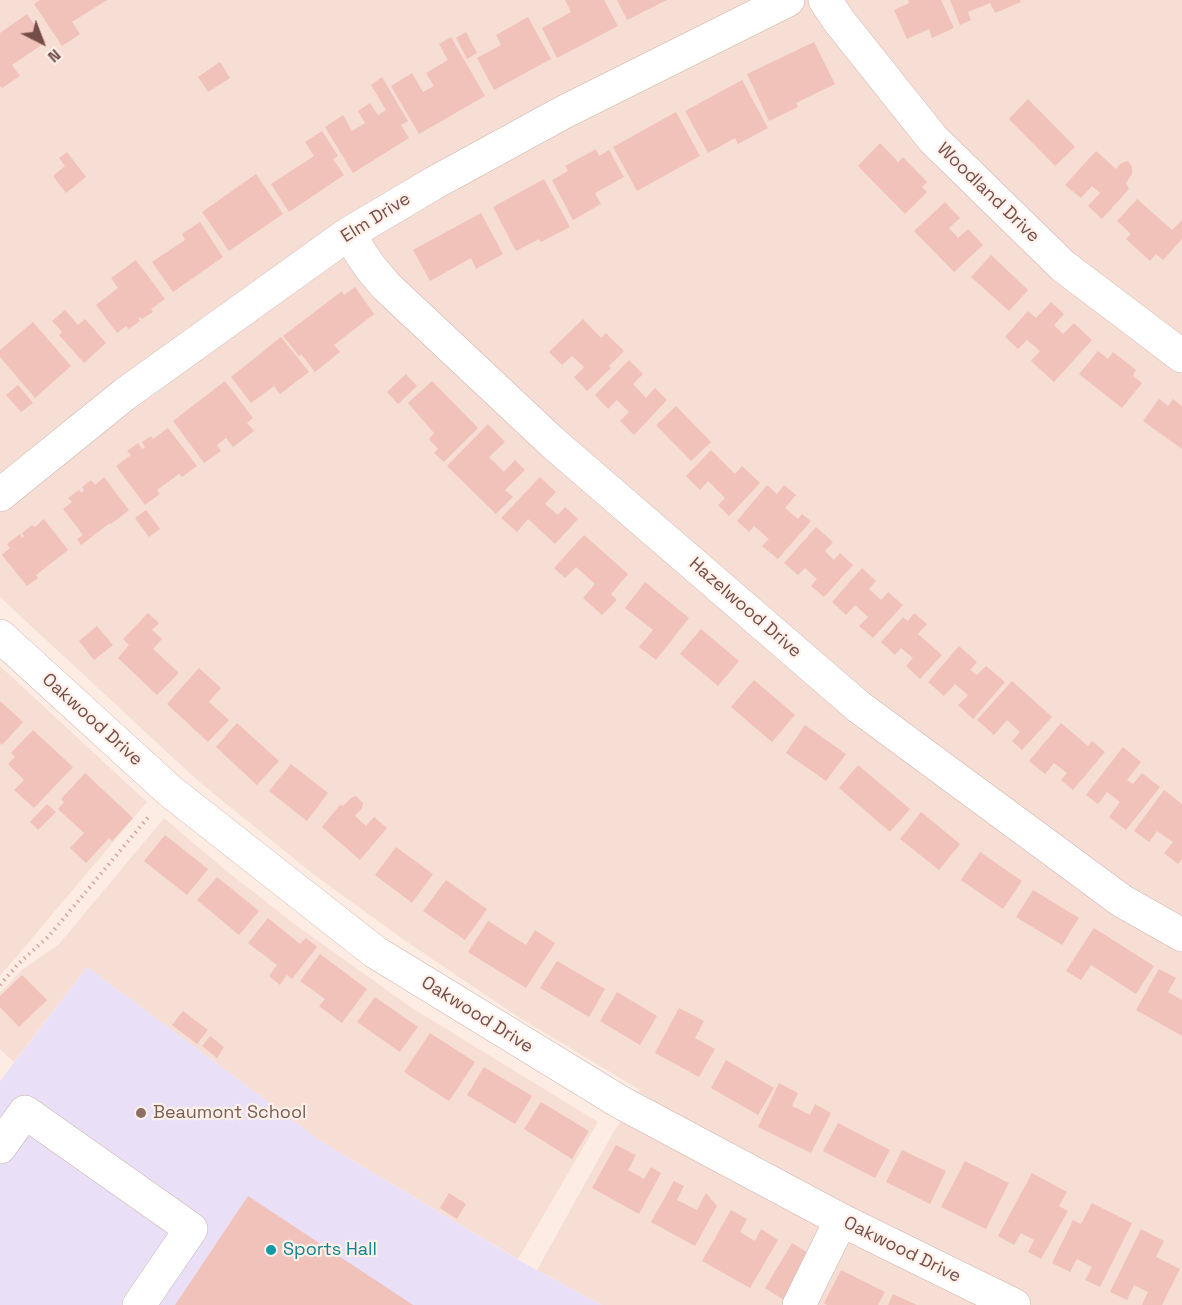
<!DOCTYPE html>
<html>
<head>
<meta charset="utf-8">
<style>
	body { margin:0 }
	#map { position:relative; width:1182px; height:1305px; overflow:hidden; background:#fcece3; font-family:"Space Grotesk",sans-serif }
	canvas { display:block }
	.north { position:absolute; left:12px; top:12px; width:60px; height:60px; -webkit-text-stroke:4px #fff0e9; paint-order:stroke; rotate:138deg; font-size:16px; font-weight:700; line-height:24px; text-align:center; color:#744d49 }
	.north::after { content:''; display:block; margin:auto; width:21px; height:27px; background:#744d49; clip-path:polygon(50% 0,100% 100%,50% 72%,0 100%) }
</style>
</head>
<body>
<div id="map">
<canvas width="1182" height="1305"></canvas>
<div class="north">N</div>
</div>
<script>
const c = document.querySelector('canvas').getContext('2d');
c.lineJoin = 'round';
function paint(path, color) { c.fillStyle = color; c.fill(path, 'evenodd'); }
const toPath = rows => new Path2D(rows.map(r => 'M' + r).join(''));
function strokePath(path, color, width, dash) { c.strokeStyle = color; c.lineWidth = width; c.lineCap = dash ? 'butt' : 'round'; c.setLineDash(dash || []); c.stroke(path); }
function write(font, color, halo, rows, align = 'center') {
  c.font = font + ' "Space Grotesk",sans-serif'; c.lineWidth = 4.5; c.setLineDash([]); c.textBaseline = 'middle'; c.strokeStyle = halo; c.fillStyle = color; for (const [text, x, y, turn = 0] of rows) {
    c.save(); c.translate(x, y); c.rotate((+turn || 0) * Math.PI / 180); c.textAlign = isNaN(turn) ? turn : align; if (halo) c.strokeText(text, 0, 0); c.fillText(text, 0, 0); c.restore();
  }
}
const residential = toPath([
	[0,0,1182,0,1182,1305,602,1305,537,1270,613,1133,640,1090,517,1016,407,942,313,874,197,780,0,597],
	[0,666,147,802,0,976],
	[164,818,224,869,297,926,412,1008,598,1122,518,1259,325,1144,87,967,14,1062,0,1049,0,993,22,970,59,944]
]);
const education = toPath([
	[87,967,325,1144,529,1266,602,1305,0,1305,0,1081]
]);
const building = toPath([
	[40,0,107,0,72,22,80,34,62,46,34,4],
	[565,0,604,0,618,26,557,58,542,28,571,12],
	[617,0,667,0,627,20],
	[909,0,941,0,954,28,932,38,929,29,907,39,894,10,909,3,908,1],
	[950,0,1020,0,1021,2,995,13,990,3,968,12,971,20,960,25],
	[27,14,46,42,12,65,20,76,2,88,0,86,0,33],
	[528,17,551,59,494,90,477,58,501,45,496,35],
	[466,32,477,53,467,59,456,38],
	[451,37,485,96,419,134,391,86,412,73,423,92,434,86,426,73,448,60,439,44],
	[814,42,835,84,796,103,798,107,769,121,747,74],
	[220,62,230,78,208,92,198,77],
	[382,77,408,121,401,125,409,138,353,173,325,127,343,115,352,131,365,123,358,111,370,103,378,115,386,110,371,85],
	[742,80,768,128,738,144,735,138,708,153,685,111],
	[1028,99,1075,147,1055,166,1009,119],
	[676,112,700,156,637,191,613,147],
	[322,131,338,156,333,159,344,175,289,212,271,184,314,156,305,142],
	[880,143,898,162,903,157,927,182,922,187,927,192,905,214,858,166],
	[596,149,599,156,609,150,624,177,595,193,601,204,573,220,552,180,568,171,565,166],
	[1096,151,1116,169,1121,163,1128,161,1132,167,1132,174,1126,183,1129,189,1102,219,1088,206,1100,193,1092,186,1081,198,1065,185],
	[67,152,86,177,66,193,53,176,65,166,59,158],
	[256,174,283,214,229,251,202,212],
	[544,179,570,227,541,242,539,239,516,251,493,207],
	[1137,199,1172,230,1182,220,1182,239,1163,260,1156,254,1150,261,1126,239,1131,234,1117,221],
	[945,202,960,218,949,228,958,238,968,229,983,245,954,272,914,231],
	[481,213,503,254,476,269,471,258,430,281,413,250],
	[200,222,223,257,173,292,152,262,185,240,182,234],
	[991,255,1028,290,1009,311,971,277],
	[136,260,165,299,151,309,153,312,142,319,140,317,138,318,140,321,129,329,126,326,117,333,96,305,118,288,111,278],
	[355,287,374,314,334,345,340,352,315,372,301,354,299,356,283,336,342,291,344,295],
	[1051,302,1064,314,1054,325,1063,334,1074,323,1092,340,1054,382,1031,361,1040,351,1027,340,1018,349,1005,337,1028,311,1036,318],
	[65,310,78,325,85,319,106,343,84,363,59,335,62,332,52,321],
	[583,319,601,338,606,333,624,351,609,366,611,368,587,391,574,377,584,367,572,356,562,365,549,352],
	[33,322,71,366,35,398,0,357,0,350],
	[281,337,309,372,280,394,274,386,251,403,231,377],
	[1098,351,1108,359,1113,352,1136,370,1133,376,1142,383,1122,408,1079,374],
	[629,360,643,374,633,384,646,398,655,388,667,400,634,435,620,421,629,412,617,400,608,409,595,395],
	[406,374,417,386,398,404,387,392],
	[225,381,253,418,247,423,254,431,233,447,226,438,217,445,221,451,204,463,173,421],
	[432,381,478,428,444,462,434,453,438,449,429,439,434,433,408,403],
	[18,385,33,403,21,412,6,395],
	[1159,399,1168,406,1173,399,1182,406,1182,449,1143,421],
	[676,406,711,442,691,461,656,425],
	[488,424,505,442,489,457,504,472,515,460,525,470,505,490,513,497,496,514,447,466],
	[168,428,197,466,182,477,179,474,157,490,160,494,145,505,116,466,131,455,127,451,138,443,142,449,145,447,142,442,151,436,153,439],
	[711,450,735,474,742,466,760,483,729,516,718,505,725,498,708,481,700,490,686,476],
	[104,477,129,510,111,524,110,523,81,545,77,539,83,535,63,509,72,502,68,498,79,490,82,493,84,490,82,487,91,480,95,485],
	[540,477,556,492,545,504,558,515,565,507,578,519,555,544,528,519,517,532,501,518],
	[767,485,777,494,784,485,796,495,785,508,798,519,802,514,811,521,778,559,762,546,769,539,754,526,749,532,737,521],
	[146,510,160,529,149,537,135,518],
	[44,519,68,550,36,575,38,578,27,586,2,555,10,548,7,544,20,534,22,538,24,536,22,533,32,525,35,527],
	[816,527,833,542,825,551,834,560,840,553,853,565,824,597,811,586,817,579,805,568,798,575,784,563],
	[584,535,628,574,611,594,617,600,602,615,583,598,595,584,576,567,565,578,554,568],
	[862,568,876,581,869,589,881,600,888,592,903,605,873,638,859,626,868,617,855,605,846,615,832,602],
	[645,582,689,618,656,660,639,647,653,630,625,608],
	[148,613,159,623,152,630,162,639,153,649,179,673,157,695,118,658,129,645,123,639],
	[914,613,927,624,918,634,942,655,920,679,906,666,913,658,901,648,895,655,881,642,903,617,908,621],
	[97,626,113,645,94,660,79,641],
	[701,629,739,661,718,686,680,654],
	[959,646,977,662,970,670,977,675,986,666,1005,682,973,719,958,705,968,695,955,684,944,696,928,682],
	[199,668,221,688,209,702,229,720,208,742,167,704],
	[754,680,795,715,772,742,731,707],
	[1012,681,1052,717,1022,750,1012,741,1020,732,1007,720,994,735,977,720],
	[0,701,23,722,2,745,0,743],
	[237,723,279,761,257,785,216,747],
	[1061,723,1088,746,1092,741,1105,752,1073,790,1061,780,1067,773,1054,763,1045,774,1029,761],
	[805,725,846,754,826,781,786,753],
	[33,730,73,767,34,808,14,790,24,780,8,764,15,757,11,753],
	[1123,747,1141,762,1127,780,1133,784,1142,773,1160,787,1126,830,1109,817,1120,802,1107,792,1098,804,1086,795],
	[291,764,328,793,307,821,269,791],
	[858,765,910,809,890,832,839,788],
	[85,773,133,818,112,841,109,838,86,863,70,848,84,833,58,809,64,802,61,799],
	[1164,790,1182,804,1182,859,1178,864,1164,853,1173,842,1157,831,1149,842,1134,831],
	[356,796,363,803,362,808,355,816,366,826,374,817,387,828,360,860,322,827,340,805,343,806,351,798],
	[47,804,56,812,38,830,30,822],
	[921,812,960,844,939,870,900,839],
	[165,835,208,869,187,895,144,861],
	[396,847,433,874,412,903,375,875],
	[980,852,1022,881,1003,909,961,880],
	[217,877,259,911,239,935,197,900],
	[446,880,487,909,465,940,423,911],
	[1033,890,1079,918,1062,945,1016,917],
	[268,918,300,944,306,938,317,947,292,979,287,975,280,985,269,976,277,965,248,943],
	[488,921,526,945,535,930,555,943,526,988,468,952],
	[1094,928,1154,966,1136,994,1091,965,1081,980,1066,971],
	[320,954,367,989,342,1023,319,1006,325,999,300,981],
	[557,961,605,989,589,1017,540,988],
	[1159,969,1176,978,1168,992,1182,1000,1182,1036,1136,1010],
	[22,975,47,1000,19,1027,0,1007,0,996],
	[617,992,657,1016,640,1045,600,1021],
	[375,997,418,1027,400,1052,357,1022],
	[679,1008,704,1021,695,1038,715,1049,699,1077,655,1053],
	[183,1011,208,1030,197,1044,172,1025],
	[430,1033,475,1062,449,1101,404,1072],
	[210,1036,224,1047,217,1058,202,1046],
	[726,1060,774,1088,758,1115,711,1088],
	[484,1067,532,1096,515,1124,467,1095],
	[779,1083,798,1093,792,1106,810,1115,815,1104,831,1113,811,1153,758,1127],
	[541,1102,589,1131,572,1159,524,1129],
	[838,1123,890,1150,875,1178,823,1151],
	[616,1145,636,1155,628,1170,644,1179,651,1167,661,1173,639,1214,592,1188],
	[902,1150,946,1171,930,1204,886,1182],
	[965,1161,1009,1183,986,1229,941,1207],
	[1032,1173,1067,1192,1059,1206,1068,1211,1041,1259,1028,1252,1034,1240,1021,1233,1014,1245,998,1236],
	[674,1181,684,1186,677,1200,697,1210,706,1193,717,1206,695,1246,651,1222],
	[449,1193,466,1204,457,1219,440,1208],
	[248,1196,413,1305,175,1305],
	[1092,1203,1132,1223,1100,1287,1085,1280,1092,1267,1077,1259,1070,1272,1052,1263,1073,1220,1081,1224],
	[731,1210,747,1219,740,1232,755,1241,761,1229,778,1240,750,1288,702,1261],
	[1141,1229,1164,1241,1156,1257,1180,1269,1162,1305,1142,1305,1148,1292,1134,1285,1127,1300,1110,1292],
	[792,1243,808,1253,790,1304,765,1288],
	[841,1270,885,1292,878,1305,827,1305,824,1303],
	[893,1294,917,1305,888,1305]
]);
const path = toPath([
	[0,985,18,964,49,936,150,815]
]);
const minor = toPath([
	[825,0,839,21,933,139,1063,266,1182,356],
	[348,234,370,267,386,286,552,442,859,707,1122,901,1182,935],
	[0,495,125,394,348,234,434,183,564,112,788,0],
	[0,636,170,791,375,952,620,1102,841,1220,1014,1305],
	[0,1147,25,1112,191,1229,139,1305],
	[799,1305,841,1220]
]);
const markers = [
	[141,1113,6,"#8d6e63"],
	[271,1250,6,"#0f9aa8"]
];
const streetNames = [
	["Woodland Drive",988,193,44],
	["Elm Drive",376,218,-32],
	["Hazelwood Drive",745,608,41],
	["Oakwood Drive",92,720,42],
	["Oakwood Drive",477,1015,32],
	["Oakwood Drive",902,1250,26]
];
const educationNames = [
	["Beaumont School",153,1113]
];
const cultureNames = [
	["Sports Hall",283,1250]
];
paint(residential, '#f6ded4');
paint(education, '#e9e0f8');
paint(building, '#f1c2ba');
strokePath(minor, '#cfb3ac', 34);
strokePath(path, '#d6a59e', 4, [1.5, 4.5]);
strokePath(minor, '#fff', 33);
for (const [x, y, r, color] of markers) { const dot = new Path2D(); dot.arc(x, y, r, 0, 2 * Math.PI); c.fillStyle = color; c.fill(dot); strokePath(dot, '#fff0e9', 2); }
write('18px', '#744d49', '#fff0e9', streetNames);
write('18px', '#785e54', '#fff0e9', educationNames, 'left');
write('18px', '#0d838f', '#fff0e9', cultureNames, 'left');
</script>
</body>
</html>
